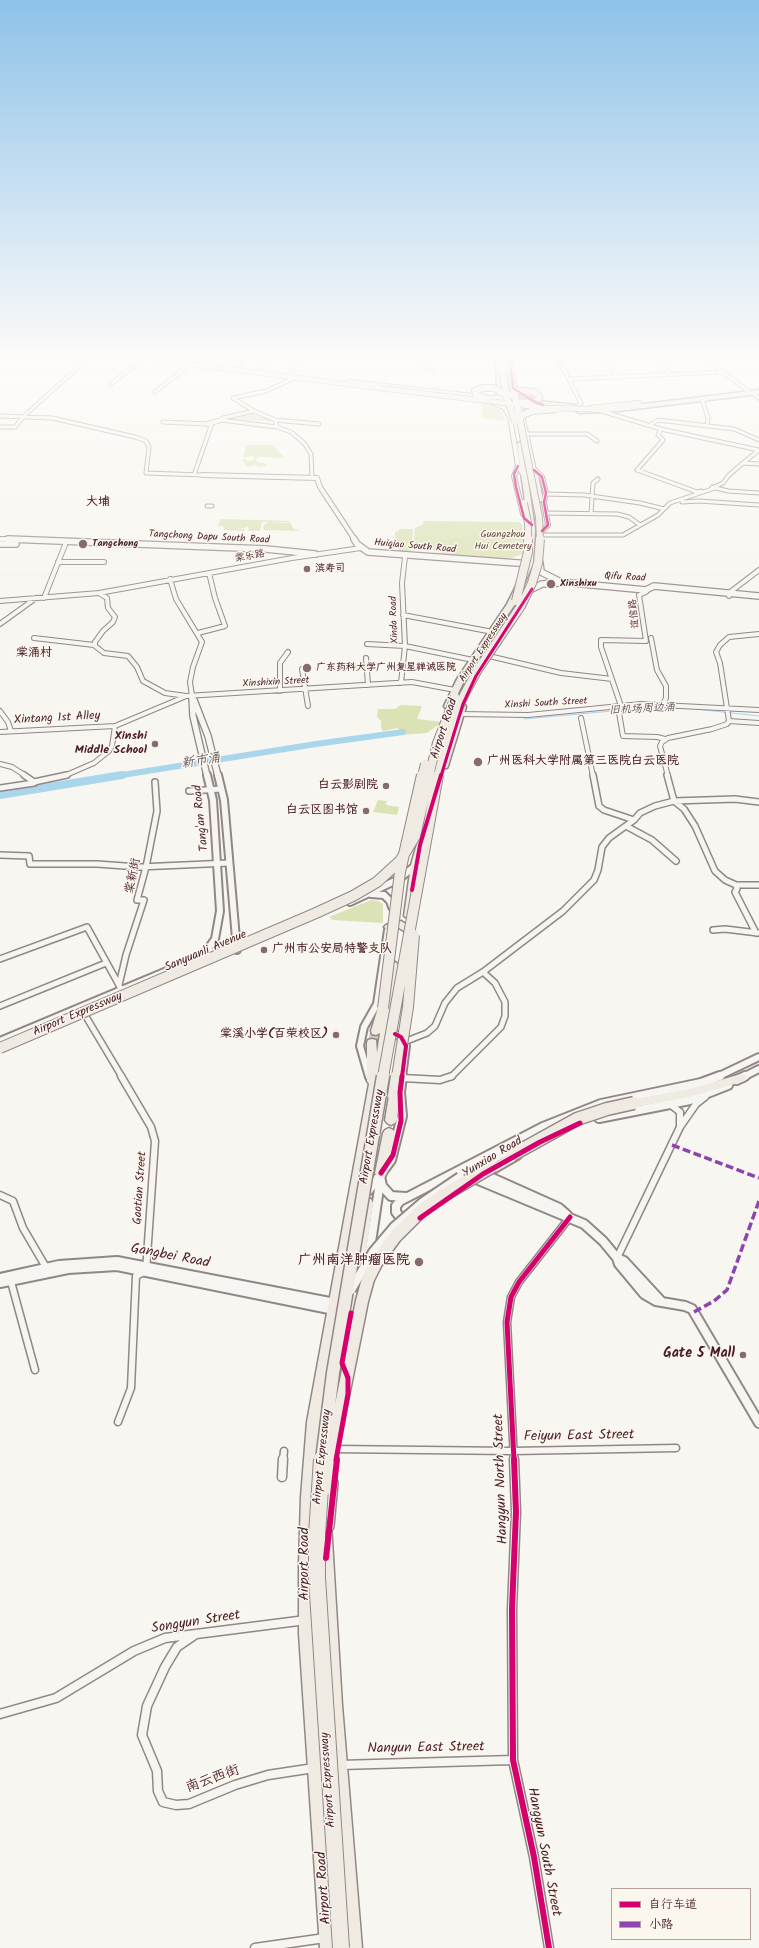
<!DOCTYPE html>
<html>
<head>
<meta charset="utf-8">
<style>
	body { margin:0 }
	#map { position:relative; width:759px; height:1948px; overflow:hidden; background:#f8f6f0; font-family:Kalam,"LXGW WenKai TC",sans-serif }
	canvas { display:block }
	.legend { position:absolute; left:611px; top:1888px; width:140px; height:52px; box-sizing:border-box; background:#fbf7ec; border:1px solid #b4a19f; margin:0; padding:5px 7px; list-style:none; font-size:12px; color:#4a1f2b }
	.legend li { display:flex; align-items:center; gap:8px; height:20px }
	.legend b { width:20px; border:1px solid #b4a19f }
</style>
</head>
<body>
<div id="map">
<canvas width="759" height="1948"></canvas>
<ul class="legend">
<li><b style="height:5px;background:#d6006c"></b>自行车道</li>
<li><b style="height:5px;background:#8e44ad"></b>小路</li>
</ul>
</div>
<script>
const c = document.querySelector('canvas').getContext('2d');
c.lineJoin = 'round';
function paint(path, color) { c.fillStyle = color; c.fill(path, 'evenodd'); }
const toPath = rows => new Path2D(rows.map(r => 'M' + r).join(''));
function strokePath(path, color, width, dash) { c.strokeStyle = color; c.lineWidth = width; c.lineCap = dash ? 'butt' : 'round'; c.setLineDash(dash || []); c.stroke(path); }
function write(font, color, halo, rows, align = 'center') {
  c.font = font + ' Kalam,"LXGW WenKai TC",sans-serif'; c.lineWidth = 3; c.setLineDash([]); c.textBaseline = 'middle'; c.strokeStyle = halo; c.fillStyle = color; for (const [text, x, y, turn = 0] of rows) {
    c.save(); c.translate(x, y); c.rotate((+turn || 0) * Math.PI / 180); c.textAlign = isNaN(turn) ? turn : align; if (halo) c.strokeText(text, 0, 0); c.fillText(text, 0, 0); c.restore();
  }
}
const green = toPath([
	[482,402,498,408,503,414,505,421,482,418],
	[257,413,275,422,233,419],
	[246,445,273,445,285,458,261,457,257,458,256,461,266,464,267,466,260,467,255,465,247,467,242,460,243,459,250,461,256,458,252,456,243,458],
	[221,519,289,521,290,522,262,522,260,531,248,531,249,527,246,527,245,528,235,528,245,529,244,531,224,530,223,526,218,526],
	[424,521,519,522,522,524,523,554,505,560,449,556,414,543,415,528,422,525],
	[268,522,291,523,293,528,300,531,264,530,263,526],
	[401,529,413,529,411,551,400,551,395,548,395,532],
	[401,705,422,706,417,719,442,722,427,733,401,735,398,728,383,731,381,728,381,721,377,717,378,709,395,709],
	[378,800,387,801,386,805,399,807,397,815,373,812],
	[371,900,378,901,383,904,383,923,333,920,329,917]
]);
const stream = toPath([
	[695,709,759,716],
	[524,719,645,708,678,708]
]);
const riverFar1 = toPath([
	[116,776,316,744,403,732]
]);
const river = toPath([
	[0,795,122,775]
]);
const highwayTunnel = toPath([
	[372,1043,376,1031]
]);
const streetFar4 = toPath([
	[330,355,356,355],
	[412,355,432,369],
	[603,355,617,377],
	[654,355,670,374],
	[701,355,748,391],
	[557,356,581,403,576,407],
	[510,359,588,355],
	[228,366,230,355],
	[242,368,244,355],
	[258,370,270,355],
	[289,374,301,355],
	[569,379,723,372],
	[111,384,145,358],
	[155,392,190,364],
	[753,393,758,398],
	[702,399,708,418,707,425],
	[598,410,661,429,759,450],
	[254,411,223,418,221,420,277,427,291,432,304,443,311,454,312,477],
	[0,416,52,418,135,437,146,441,149,447,146,473,203,475],
	[275,420,319,424],
	[163,422,208,424,211,426,194,475],
	[650,425,658,420,734,429,759,440],
	[0,427,15,427,24,416,92,355],
	[277,427,275,420,254,411,233,398,266,391,297,377],
	[661,429,658,435,663,440,637,470,697,492,701,491],
	[527,434,587,434,597,441],
	[743,463,759,450],
	[712,487,728,491,759,493],
	[714,487,723,483,729,475,743,463,759,464],
	[545,494,584,495,640,503,664,509],
	[682,502,699,501,759,505],
	[207,506,212,506],
	[546,513,617,514,629,517,640,525],
	[591,514,593,483,598,479],
	[542,535,623,535,658,515,670,503,715,488]
]);
const streetFar3 = toPath([
	[58,562,104,562],
	[170,579,176,599,202,642,193,667,190,682,192,696],
	[99,593,107,598,108,608,115,617,113,622,103,631,95,642,95,646,104,653,128,656,137,667,143,681,165,693,186,696,412,682,455,690],
	[729,596,729,593,759,570],
	[44,598,65,545],
	[0,601,99,593,292,558,361,548],
	[403,615,493,632],
	[0,624,36,598],
	[198,633,225,626,215,598,209,573],
	[34,638,94,645],
	[651,638,657,670,666,686,666,698,663,704],
	[367,644,405,646,473,660],
	[489,656,561,673,612,679],
	[366,658,368,685],
	[302,669,308,706],
	[401,683,405,646,402,583,405,557],
	[280,691,280,663,288,652],
	[621,706,601,647,601,640,646,641,639,595,646,592,646,590],
	[618,707,623,736,657,737,665,739],
	[0,711,8,722,11,731],
	[459,714,528,715,641,704,759,710],
	[581,718,593,776],
	[729,721,759,723],
	[0,732,115,726,184,697],
	[0,764,12,767,26,776],
	[64,776,94,763,109,751,112,746,115,726],
	[668,776,660,746,662,742,668,738,712,729,727,724,729,721,720,663,716,652,720,645,729,637,759,634]
]);
const streetFar2 = toPath([
	[24,775,34,782,67,775],
	[593,775,599,806,604,810,634,820],
	[667,775,674,801,684,809,695,826,715,871,725,880,736,885,759,885],
	[0,788,34,783],
	[189,791,221,789],
	[626,826,652,840,676,861],
	[0,855,29,856,30,864,97,864,139,867,229,863],
	[736,885,737,889,735,892,756,933],
	[713,930,725,929,758,933],
	[0,959,87,927,119,985],
	[121,990,119,985,126,955,144,900,137,900,146,867,157,811,155,782],
	[0,1006,106,963],
	[85,1015,122,1077],
	[404,1042,427,1033,435,1026,445,1003,457,988,483,972,563,911,594,880,598,870,602,847,609,838,634,820,640,813,655,806,674,801,735,799,759,802],
	[451,1077,501,1027,505,1016,505,1002,495,983,483,972]
]);
const streetFar1 = toPath([
	[402,1078,440,1080,452,1076],
	[671,1105,680,1112,680,1126],
	[0,1195,13,1201,23,1228,47,1269],
	[617,1258,680,1127,696,1104,705,1097],
	[10,1278,35,1370],
	[118,1422,131,1388,136,1276,146,1271,155,1141,151,1127,121,1076],
	[333,1449,513,1451,676,1448],
	[283,1460,284,1451],
	[514,1460,507,1322,511,1297,519,1282,570,1217]
]);
const street = toPath([
	[514,1459,516,1512,512,1609,513,1760,534,1857,549,1948],
	[282,1477,283,1459],
	[196,1634,177,1647,165,1667,147,1706,142,1735,157,1771,158,1791,163,1802,176,1805,189,1804,235,1785,268,1775,314,1768],
	[0,1714,56,1698,134,1651,165,1638,306,1620],
	[340,1765,513,1760],
	[255,1948,325,1938]
]);
const secondaryFar4 = toPath([
	[350,382,490,398,512,398],
	[519,401,521,403,520,406,534,470,532,476],
	[493,403,504,407,510,417,518,466,524,476],
	[208,424,221,420],
	[518,466,514,476,523,514],
	[532,467,542,477,546,493,544,502,548,525,542,531],
	[203,475,317,478,320,487,355,540],
	[0,539,35,540]
]);
const secondaryFar3 = toPath([
	[8,539,266,549,315,554],
	[354,539,357,544,368,552,531,564],
	[0,544,16,544],
	[540,563,541,572,561,582,646,590,654,586,759,596],
	[532,589,542,584,559,583],
	[192,696,193,716,207,776],
	[194,700,208,736,218,776]
]);
const secondaryFar2 = toPath([
	[218,775,224,800,237,950],
	[371,894,384,895,390,901,392,907],
	[350,902,399,879,416,865],
	[204,954,215,939,220,911,213,800,207,775],
	[395,1034,401,1037,406,1046,402,1077],
	[0,1041,231,944],
	[369,1077,360,1046,364,1027,377,1004,388,930],
	[717,1077,759,1057],
	[743,1077,759,1069]
]);
const secondaryFar1 = toPath([
	[737,1080,745,1076],
	[599,1118,690,1100,728,1085],
	[491,1170,517,1155],
	[483,1174,559,1208,567,1215],
	[460,1177,526,1141],
	[476,1179,584,1224,603,1241,617,1258,619,1264,644,1294,656,1301,685,1306,692,1309,759,1423],
	[381,1181,382,1186,391,1196,406,1197],
	[369,1190,391,1160,402,1116,400,1092,402,1076],
	[407,1220,400,1217,396,1212,396,1206,400,1201,543,1127,601,1104,701,1083,720,1076],
	[369,1256,381,1175],
	[617,1258,624,1261,661,1301],
	[0,1278,59,1265,117,1261,335,1303],
	[0,1283,68,1269,117,1266,334,1310]
]);
const secondary = toPath([
	[328,1526,332,1483]
]);
const primary = toPath([
	[117,355,379,388],
	[590,408,639,403]
]);
const highway = toPath([
	[496,355,501,355,503,395,499,400,507,404,529,406,529,408,506,408,493,401,497,395,496,355],
	[511,383,515,383,517,389,537,401,577,405,580,407,577,409,534,404,513,391,511,383],
	[759,390,759,394,619,411,579,413,576,411,579,409,619,407,759,390],
	[520,442,523,444,535,530,533,564,515,604,465,679,452,706,451,708,445,708,444,706,457,679,507,604,527,564,529,530,517,444,520,442],
	[534,468,537,470,543,500,540,502,537,500,531,470,534,468],
	[459,705,465,705,466,707,448,766,447,768,441,768,440,766,459,705],
	[436,741,442,741,443,743,438,772,434,775,430,772,436,741],
	[424,830,428,833,421,865,414,916,409,919,404,916,411,865,420,833,424,830],
	[401,921,410,927,412,929,410,931,404,931,399,928,389,930,384,927,386,925,401,921],
	[395,962,400,966,387,1057,378,1089,330,1362,321,1422,315,1497,313,1564,315,1634,338,1948,320,1948,299,1634,299,1564,301,1497,307,1422,369,1084,367,1081,367,1043,368,1040,372,1039,376,1040,377,1053,380,1033,376,1035,372,1034,371,1031,378,1008,379,1005,384,1005,390,966,395,962],
	[741,1074,745,1075,746,1078,745,1081,690,1097,634,1107,630,1106,629,1103,630,1100,634,1099,690,1089,741,1074],
	[394,1092,398,1093,399,1096,397,1120,395,1123,391,1125,387,1123,385,1120,389,1096,390,1093,394,1092],
	[389,1128,393,1130,395,1133,387,1173,385,1176,381,1178,377,1176,375,1173,383,1133,385,1130,389,1128],
	[367,1198,371,1199,373,1203,357,1313,342,1406,340,1411,335,1413,330,1411,328,1406,345,1313,361,1203,363,1199,367,1198],
	[324,1516,329,1518,331,1523,342,1705,362,1948,344,1948,326,1705,317,1523,319,1518,324,1516]
]);
const secondaryBridge = toPath([
	[351,1290,373,1252,394,1227,423,1202,460,1177]
]);
const primaryBridge = toPath([
	[379,388,546,408,591,409]
]);
const highwayBridgeFar4 = toPath([
	[507,355,539,517,540,540],
	[503,371,506,395,515,421],
	[510,395,515,391,525,391,534,392,539,396,539,399,534,402,518,403],
	[487,399,476,395,475,391,482,388,494,388,506,395],
	[519,420,523,415,532,411,557,409],
	[524,503,528,523,528,540]
]);
const highwayBridgeFar3 = toPath([
	[516,601,528,552,528,539],
	[422,776,425,764],
	[429,776,437,743,455,697],
	[438,776,449,731,464,695,477,671,521,606,532,583,538,563,540,539]
]);
const highwayBridgeFar2 = toPath([
	[383,1008,400,872,422,775],
	[0,1048,316,913,353,896,377,882,400,861,415,836,429,775],
	[383,1077,438,775],
	[397,1077,408,1007,414,935]
]);
const highwayBridgeFar1 = toPath([
	[394,1096,397,1076],
	[512,1155,577,1119,607,1109,634,1103],
	[322,1460,333,1373,383,1076],
	[330,1460,362,1301,368,1279,376,1263,395,1237,422,1210,440,1197,493,1166]
]);
const highwayBridge = toPath([
	[322,1459,317,1534,317,1578,341,1948],
	[325,1487,331,1459]
]);
const quiet = toPath([
	[672,1145,759,1178],
	[694,1312,714,1301,727,1290,759,1201]
]);
const cyclewayFar4 = toPath([
	[509,355,513,388,533,401,543,405],
	[518,466,514,474,516,487,524,518,532,525],
	[534,470,542,477,546,493,544,502,548,525,542,531]
]);
const cyclewayFar3 = toPath([
	[441,776,463,704,476,676,532,589]
]);
const cyclewayFar2 = toPath([
	[412,890,420,845,441,775],
	[395,1034,401,1037,406,1046,402,1077]
]);
const cyclewayFar1 = toPath([
	[381,1173,393,1155,401,1121,400,1092,402,1076],
	[420,1218,483,1174,540,1142,580,1123],
	[336,1460,348,1394,348,1378,342,1363,351,1313],
	[514,1460,507,1322,511,1297,519,1282,570,1217]
]);
const cycleway = toPath([
	[514,1459,516,1512,512,1609,513,1760,534,1857,549,1948],
	[326,1558,337,1459]
]);
const markers = [
	[83,544,5,"#876a70"],
	[307,569,4,"#876a70"],
	[551,584,5,"#876a70"],
	[307,668,5,"#876a70"],
	[155,744,4,"#876a70"],
	[478,762,5,"#876a70"],
	[386,786,4,"#876a70"],
	[366,811,4,"#876a70"],
	[264,950,4,"#876a70"],
	[336,1035,4,"#876a70"],
	[419,1262,5,"#876a70"],
	[743,1355,4,"#876a70"]
];
const farParknames = [
	["Guangzhou",503,535],
	["Hui Cemetery",503,547]
];
const farStreetnames = [
	["Tangchong Dapu South Road",209,538,3],
	["Huiqiao South Road",415,547,5],
	["棠乐路",250,557,-10],
	["Qifu Road",625,578,3],
	["谊信路",635,614,-96],
	["Xinda Road",395,620,-92],
	["Airport Expressway",484,648,-57],
	["Xinshixin Street",276,683,-3],
	["Xinshi South Street",546,704,-3]
];
const farPoinames = [
	["Tangchong",92,544],
	["滨寿司",315,569],
	["Xinshixu",560,584],
	["广东药科大学广州复星禅诚医院",316,668]
];
const farWaternames = [
	["旧机场周边涌",642,710,-3]
];
const farQuarternames = [
	["大埔",98,503],
	["棠涌村",34,654]
];
const streetNames = [
	["Xintang 1st Alley",57,719,-3],
	["Airport Road",445,729,-72],
	["Tang'an Road",202,818,-96],
	["棠新街",134,876,-79],
	["Sanyuanli Avenue",206,952,-23],
	["Airport Expressway",78,1015,-23],
	["Airport Expressway",373,1137,-80],
	["Yunxiao Road",493,1158,-31],
	["Gaotian Street",141,1188,-86],
	["Airport Expressway",323,1457,-84],
	["Airport Expressway",329,1780,-94]
];
const poiNames = [
	["Xinshi",147,737],
	["Middle School",147,751],
	["广州医科大学附属第三医院白云医院",487,762,"left"],
	["白云影剧院",378,786],
	["白云区图书馆",358,811],
	["广州市公安局特警支队",272,950,"left"],
	["棠溪小学(百荣校区)",328,1035]
];
const waterNames = [
	["新市涌",201,762,-9]
];
const nearStreetnames = [
	["Gangbei Road",170,1257,11],
	["Feiyun East Street",579,1437,-1],
	["Hangyun North Street",502,1479,-92],
	["Airport Road",306,1564,-90],
	["Songyun Street",196,1623,-9],
	["Nanyun East Street",426,1749,-1],
	["南云西街",213,1780,-20],
	["Hangyun South Street",543,1852,79],
	["Airport Road",325,1888,-94]
];
const nearPoinames = [
	["广州南洋肿瘤医院",410,1262],
	["Gate 5 Mall",735,1355]
];
paint(green, '#dbe2b5');
strokePath(stream, '#aad6ec', 1);
strokePath(riverFar1, '#aad6ec', 6);
strokePath(river, '#aad6ec', 8);
strokePath(highwayTunnel, '#d5cbc9', 10, [10, 5]);
strokePath(streetFar4, '#918787', 5);
strokePath(streetFar3, '#918787', 6);
strokePath(streetFar2, '#918787', 8);
strokePath(streetFar1, '#918787', 9);
strokePath(street, '#918787', 11);
strokePath(secondaryFar4, '#918787', 6);
strokePath(secondaryFar3, '#918787', 8);
strokePath(secondaryFar2, '#918787', 10);
strokePath(secondaryFar1, '#918787', 12);
strokePath(secondary, '#918787', 14);
strokePath(primary, '#918787', 6);
strokePath(highway, '#918787', 3);
strokePath(streetFar4, '#f6f5f1', 3);
strokePath(streetFar3, '#f6f5f1', 4);
strokePath(streetFar2, '#f6f5f1', 5);
strokePath(streetFar1, '#f6f5f1', 6);
strokePath(street, '#f6f5f1', 8);
strokePath(secondaryFar4, '#f6f5f1', 4);
strokePath(secondaryFar3, '#f6f5f1', 5.5);
strokePath(secondaryFar2, '#f6f5f1', 6);
strokePath(secondaryFar1, '#f6f5f1', 8);
strokePath(secondary, '#f6f5f1', 11);
strokePath(primary, '#f0ebe2', 4.5);
paint(highway, '#f0ebe2');
strokePath(secondaryBridge, '#918787', 12, []);
strokePath(primaryBridge, '#918787', 6, []);
strokePath(highwayBridgeFar4, '#918787', 8, []);
strokePath(highwayBridgeFar3, '#918787', 10, []);
strokePath(highwayBridgeFar2, '#918787', 12, []);
strokePath(highwayBridgeFar1, '#918787', 15, []);
strokePath(highwayBridge, '#918787', 18, []);
strokePath(secondaryBridge, '#f6f5f1', 8);
strokePath(primaryBridge, '#f0ebe2', 4.5);
strokePath(highwayBridgeFar4, '#f0ebe2', 6);
strokePath(highwayBridgeFar3, '#f0ebe2', 8);
strokePath(highwayBridgeFar2, '#f0ebe2', 10);
strokePath(highwayBridgeFar1, '#f0ebe2', 12);
strokePath(highwayBridge, '#f0ebe2', 16);
strokePath(quiet, '#8e44ad', 3.5, [8, 3.5]);
strokePath(cyclewayFar4, '#d6006c', 2.5);
strokePath(cyclewayFar3, '#d6006c', 3);
strokePath(cyclewayFar2, '#d6006c', 4);
strokePath(cyclewayFar1, '#d6006c', 5);
strokePath(cycleway, '#d6006c', 6);
const sky = c.createLinearGradient(0, 0, 0, 627);
sky.addColorStop(0, '#8fc2ea');
sky.addColorStop(0.57, '#fcfbf8');
sky.addColorStop(1, '#fcfbf800');
c.fillStyle = sky;
c.fillRect(0, 0, 759, 627);
for (const [x, y, r, color] of markers) { const dot = new Path2D(); dot.arc(x, y, r, 0, 2 * Math.PI); c.fillStyle = color; c.fill(dot); strokePath(dot, '#fbf7ec', 1.5); }
write('10px', '#684c42', '#fbf7ec', farParknames);
write('10px', '#4a1f2b', '#fbf7ec', farStreetnames);
write('bold 10px', '#4a1f2b', '#fbf7ec', farPoinames, 'left');
write('italic 11px', '#5d5264', '#fbf7ec', farWaternames);
write('bold 12px', '#4a1f2b', '#fbf7ec', farQuarternames);
write('12px', '#4a1f2b', '#fbf7ec', streetNames);
write('bold 12px', '#4a1f2b', '#fbf7ec', poiNames, 'right');
write('italic 13px', '#5d5264', '#fbf7ec', waterNames);
write('14px', '#4a1f2b', '#fbf7ec', nearStreetnames);
write('bold 14px', '#4a1f2b', '#fbf7ec', nearPoinames, 'right');
</script>
</body>
</html>
